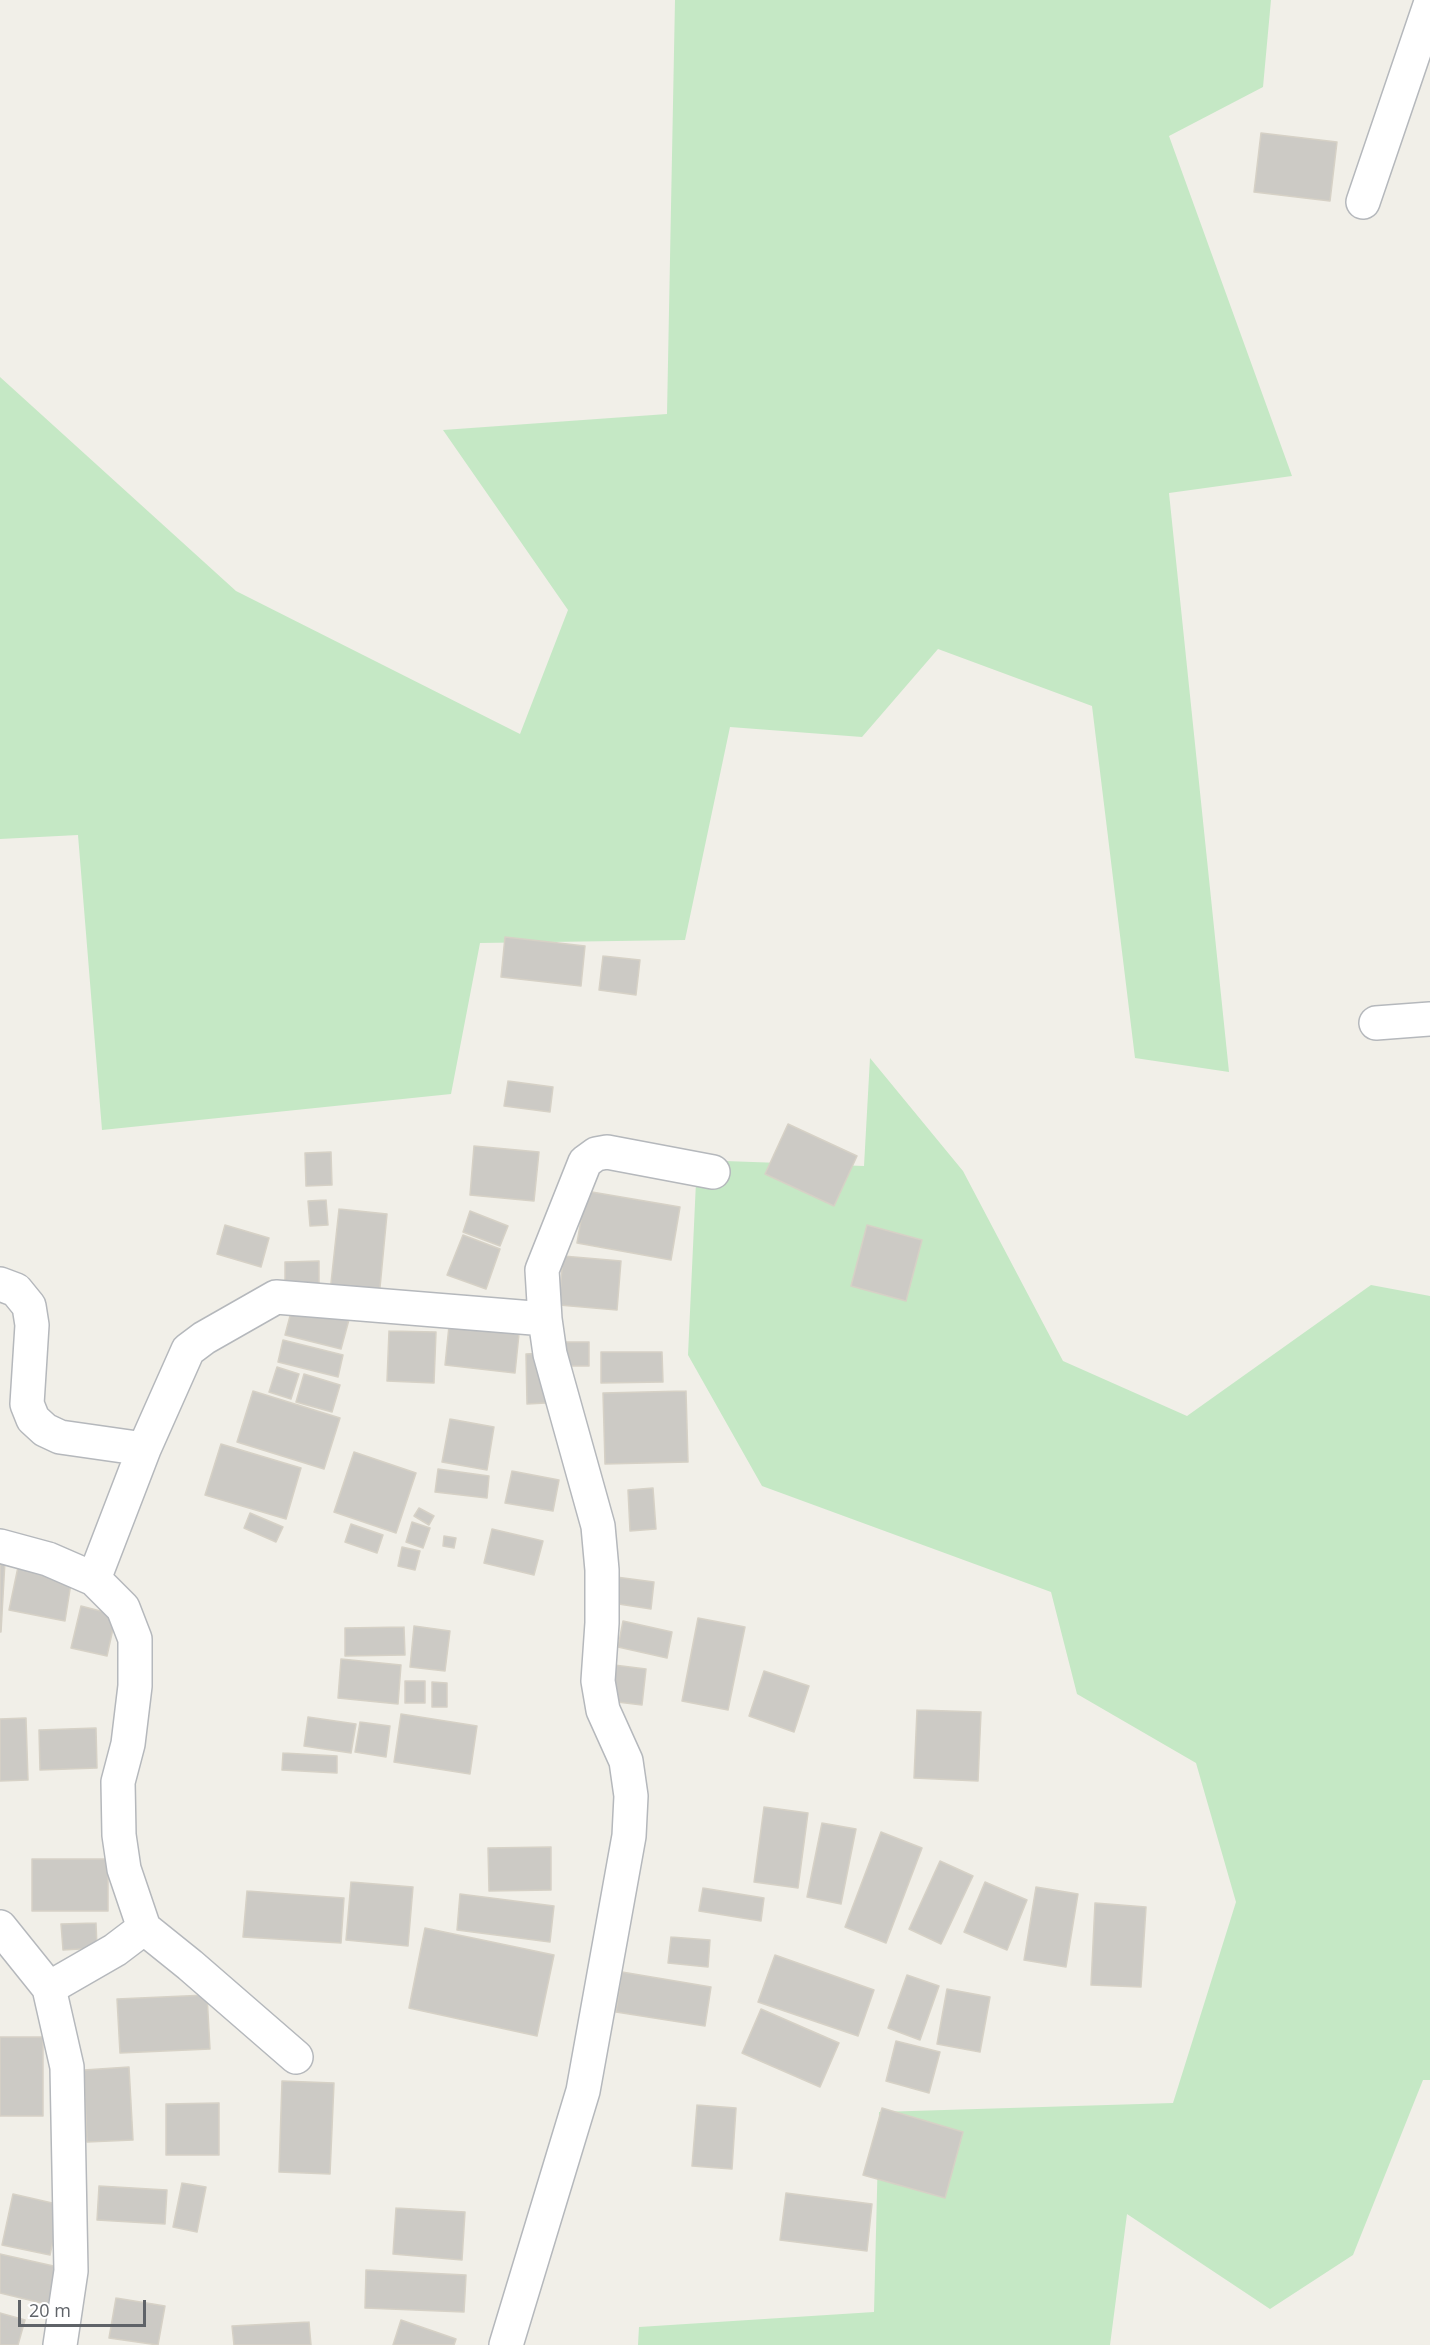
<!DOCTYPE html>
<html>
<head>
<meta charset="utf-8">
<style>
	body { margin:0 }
	#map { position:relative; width:1430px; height:2345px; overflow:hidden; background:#f1efe8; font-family:"Open Sans",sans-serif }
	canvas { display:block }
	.scale { position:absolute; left:18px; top:2300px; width:128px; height:27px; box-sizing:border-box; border:3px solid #5f6368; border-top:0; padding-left:8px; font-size:18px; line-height:21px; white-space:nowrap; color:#5f6368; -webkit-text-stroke:4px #fff; paint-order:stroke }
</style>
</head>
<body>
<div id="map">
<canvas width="1430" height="2345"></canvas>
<div class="scale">20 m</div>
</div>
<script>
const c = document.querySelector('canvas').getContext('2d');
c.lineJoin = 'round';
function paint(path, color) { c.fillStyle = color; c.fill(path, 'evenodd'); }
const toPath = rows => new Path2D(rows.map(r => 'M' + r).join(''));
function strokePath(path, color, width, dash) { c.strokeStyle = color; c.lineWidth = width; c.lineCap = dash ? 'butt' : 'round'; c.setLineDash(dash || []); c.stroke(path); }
const green = toPath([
	[675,0,1271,0,1263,87,1169,136,1292,476,1169,493,1229,1072,1135,1058,1092,706,938,649,862,737,730,727,685,940,480,943,451,1094,102,1130,78,835,0,839,0,377,236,591,520,734,568,610,443,430,667,414],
	[870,1058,963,1171,1063,1361,1187,1416,1371,1285,1430,1296,1430,2080,1423,2080,1353,2255,1270,2309,1127,2214,1110,2345,638,2345,639,2327,874,2312,879,2112,1173,2103,1236,1902,1196,1763,1077,1694,1051,1592,762,1486,688,1355,697,1160,864,1166]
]);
const building = toPath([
	[1261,133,1337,142,1330,201,1254,192,1261,133],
	[505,937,585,946,581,986,501,977,505,937],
	[603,956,640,960,636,995,599,990,603,956],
	[508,1081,553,1087,550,1112,504,1106,508,1081],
	[788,1124,857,1156,834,1206,765,1174,788,1124],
	[474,1146,539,1152,534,1201,470,1195,474,1146],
	[331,1152,332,1185,306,1186,305,1153,331,1152],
	[586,1191,680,1207,671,1260,577,1243,586,1191],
	[326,1200,328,1225,310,1226,308,1201,326,1200],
	[339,1209,387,1214,379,1298,330,1292,339,1209],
	[470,1211,508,1226,500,1246,463,1232,470,1211],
	[225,1225,269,1238,261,1267,217,1254,225,1225],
	[867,1225,922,1240,906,1301,851,1286,867,1225],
	[463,1235,500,1249,486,1289,447,1275,463,1235],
	[563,1256,621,1261,617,1310,559,1305,563,1256],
	[319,1261,319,1290,285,1289,285,1262,319,1261],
	[294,1301,350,1316,341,1349,285,1335,294,1301],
	[449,1326,519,1334,515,1373,445,1365,449,1326],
	[389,1331,436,1332,434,1383,387,1381,389,1331],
	[283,1340,343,1355,338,1377,278,1362,283,1340],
	[562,1342,589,1342,589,1366,563,1366,562,1342],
	[601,1352,662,1352,663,1382,601,1383,601,1352],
	[544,1353,546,1403,527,1404,526,1354,544,1353],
	[277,1367,299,1374,291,1399,269,1392,277,1367],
	[304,1374,340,1385,332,1412,296,1402,304,1374],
	[253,1391,340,1418,324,1469,237,1442,253,1391],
	[686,1391,688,1462,605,1464,603,1393,686,1391],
	[450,1419,494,1427,487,1470,442,1462,450,1419],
	[221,1444,301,1468,286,1519,205,1495,221,1444],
	[354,1452,416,1473,396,1533,334,1512,354,1452],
	[438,1469,489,1476,487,1498,435,1492,438,1469],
	[512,1471,559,1480,553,1511,505,1503,512,1471],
	[653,1488,656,1529,630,1531,628,1490,653,1488],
	[419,1508,434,1516,429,1525,414,1516,419,1508],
	[250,1513,283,1527,276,1542,244,1528,250,1513],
	[412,1522,430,1528,423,1548,406,1542,412,1522],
	[351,1524,383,1535,377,1553,345,1542,351,1524],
	[492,1529,543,1541,534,1575,484,1563,492,1529],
	[444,1536,456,1538,454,1548,443,1546,444,1536],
	[402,1547,420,1551,415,1570,398,1566,402,1547],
	[0,1560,5,1561,1,1632,0,1632,0,1560],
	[18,1567,72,1577,65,1621,9,1610,18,1567],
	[616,1577,654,1582,651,1609,612,1603,616,1577],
	[81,1606,116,1615,107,1656,71,1648,81,1606],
	[698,1618,745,1627,728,1710,682,1701,698,1618],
	[623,1621,672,1632,667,1658,618,1647,623,1621],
	[414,1626,450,1631,445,1671,410,1667,414,1626],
	[404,1627,405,1655,345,1656,345,1628,404,1627],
	[341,1659,401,1665,398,1704,338,1698,341,1659],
	[614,1665,646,1669,642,1705,609,1701,614,1665],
	[764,1671,809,1686,794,1732,749,1716,764,1671],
	[405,1681,425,1681,425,1703,405,1703,405,1681],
	[432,1682,447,1683,447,1707,432,1707,432,1682],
	[917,1710,981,1712,978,1781,914,1778,917,1710],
	[401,1714,477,1726,470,1774,394,1762,401,1714],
	[308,1717,356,1724,351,1753,304,1746,308,1717],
	[26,1718,28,1780,0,1781,0,1719,26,1718],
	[360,1722,390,1726,386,1757,355,1752,360,1722],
	[96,1728,97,1768,40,1770,39,1730,96,1728],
	[283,1753,337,1756,337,1773,282,1770,283,1753],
	[764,1807,808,1813,798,1888,754,1882,764,1807],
	[822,1823,856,1829,841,1904,807,1897,822,1823],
	[881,1832,922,1848,886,1943,845,1927,881,1832],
	[551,1847,551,1890,489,1891,488,1848,551,1847],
	[32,1859,108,1859,108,1911,32,1911,32,1859],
	[940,1861,973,1876,941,1944,909,1929,940,1861],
	[351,1882,413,1887,408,1946,346,1940,351,1882],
	[985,1882,1027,1900,1007,1950,964,1932,985,1882],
	[1036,1887,1078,1894,1066,1967,1024,1960,1036,1887],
	[703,1888,764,1898,761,1921,699,1911,703,1888],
	[247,1891,344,1898,341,1943,243,1937,247,1891],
	[460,1894,554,1906,550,1942,457,1930,460,1894],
	[1095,1903,1146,1907,1141,1987,1091,1985,1095,1903],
	[96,1923,97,1948,63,1950,61,1924,96,1923],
	[425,1928,554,1955,537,2036,409,2008,425,1928],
	[671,1937,710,1940,708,1967,668,1963,671,1937],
	[775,1955,874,1990,858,2036,758,2002,775,1955],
	[622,1972,711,1987,705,2026,616,2012,622,1972],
	[907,1975,939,1986,920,2040,888,2028,907,1975],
	[947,1989,990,1997,980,2052,937,2044,947,1989],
	[207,1995,210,2049,120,2053,117,1999,207,1995],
	[761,2009,839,2043,820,2087,742,2053,761,2009],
	[0,2037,43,2037,43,2116,0,2116,0,2037],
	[896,2041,940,2052,929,2093,886,2081,896,2041],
	[129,2067,133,2140,87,2142,84,2070,129,2067],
	[282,2081,334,2083,330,2174,279,2172,282,2081],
	[219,2103,219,2155,166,2155,166,2104,219,2103],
	[697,2105,736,2108,732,2169,692,2166,697,2105],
	[882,2108,963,2132,945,2198,863,2175,882,2108],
	[182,2183,206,2187,197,2232,173,2227,182,2183],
	[99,2186,167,2190,165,2224,97,2220,99,2186],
	[786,2193,872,2204,867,2251,780,2240,786,2193],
	[13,2194,61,2205,50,2255,2,2245,13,2194],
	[396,2208,465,2212,462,2260,393,2254,396,2208],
	[0,2254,58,2267,50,2305,0,2293,0,2254],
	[366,2270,466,2275,464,2312,365,2308,366,2270],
	[116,2298,165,2306,158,2345,109,2338,116,2298],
	[0,2313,25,2320,18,2345,0,2345,0,2313],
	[401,2320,456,2339,454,2345,393,2345,401,2320],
	[309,2322,311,2345,234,2345,232,2326,309,2322]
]);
const minor = toPath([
	[1363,202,1430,5],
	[1376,1023,1430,1019],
	[0,1284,16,1290,29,1306,32,1325,27,1404,33,1419,45,1430,60,1437,144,1449],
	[0,1546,48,1559,94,1579,123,1608,135,1639,135,1686,128,1744,118,1782,119,1835,124,1869,144,1928,190,1965,296,2057],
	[94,1579,144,1449,188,1350,204,1338,276,1297,545,1319],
	[0,1927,49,1988,67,2067,71,2271,60,2345],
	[49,1988,115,1950,144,1928],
	[506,2345,583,2091,629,1836,631,1796,626,1761,603,1710,598,1681,602,1623,602,1570,598,1526,550,1354,545,1319,542,1270,585,1162,596,1154,607,1152,713,1172]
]);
paint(green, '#c5e8c5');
paint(building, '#cccac5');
strokePath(building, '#d6d1c6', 1.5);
strokePath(minor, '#b5b8bc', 36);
strokePath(minor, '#fff', 33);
</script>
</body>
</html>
